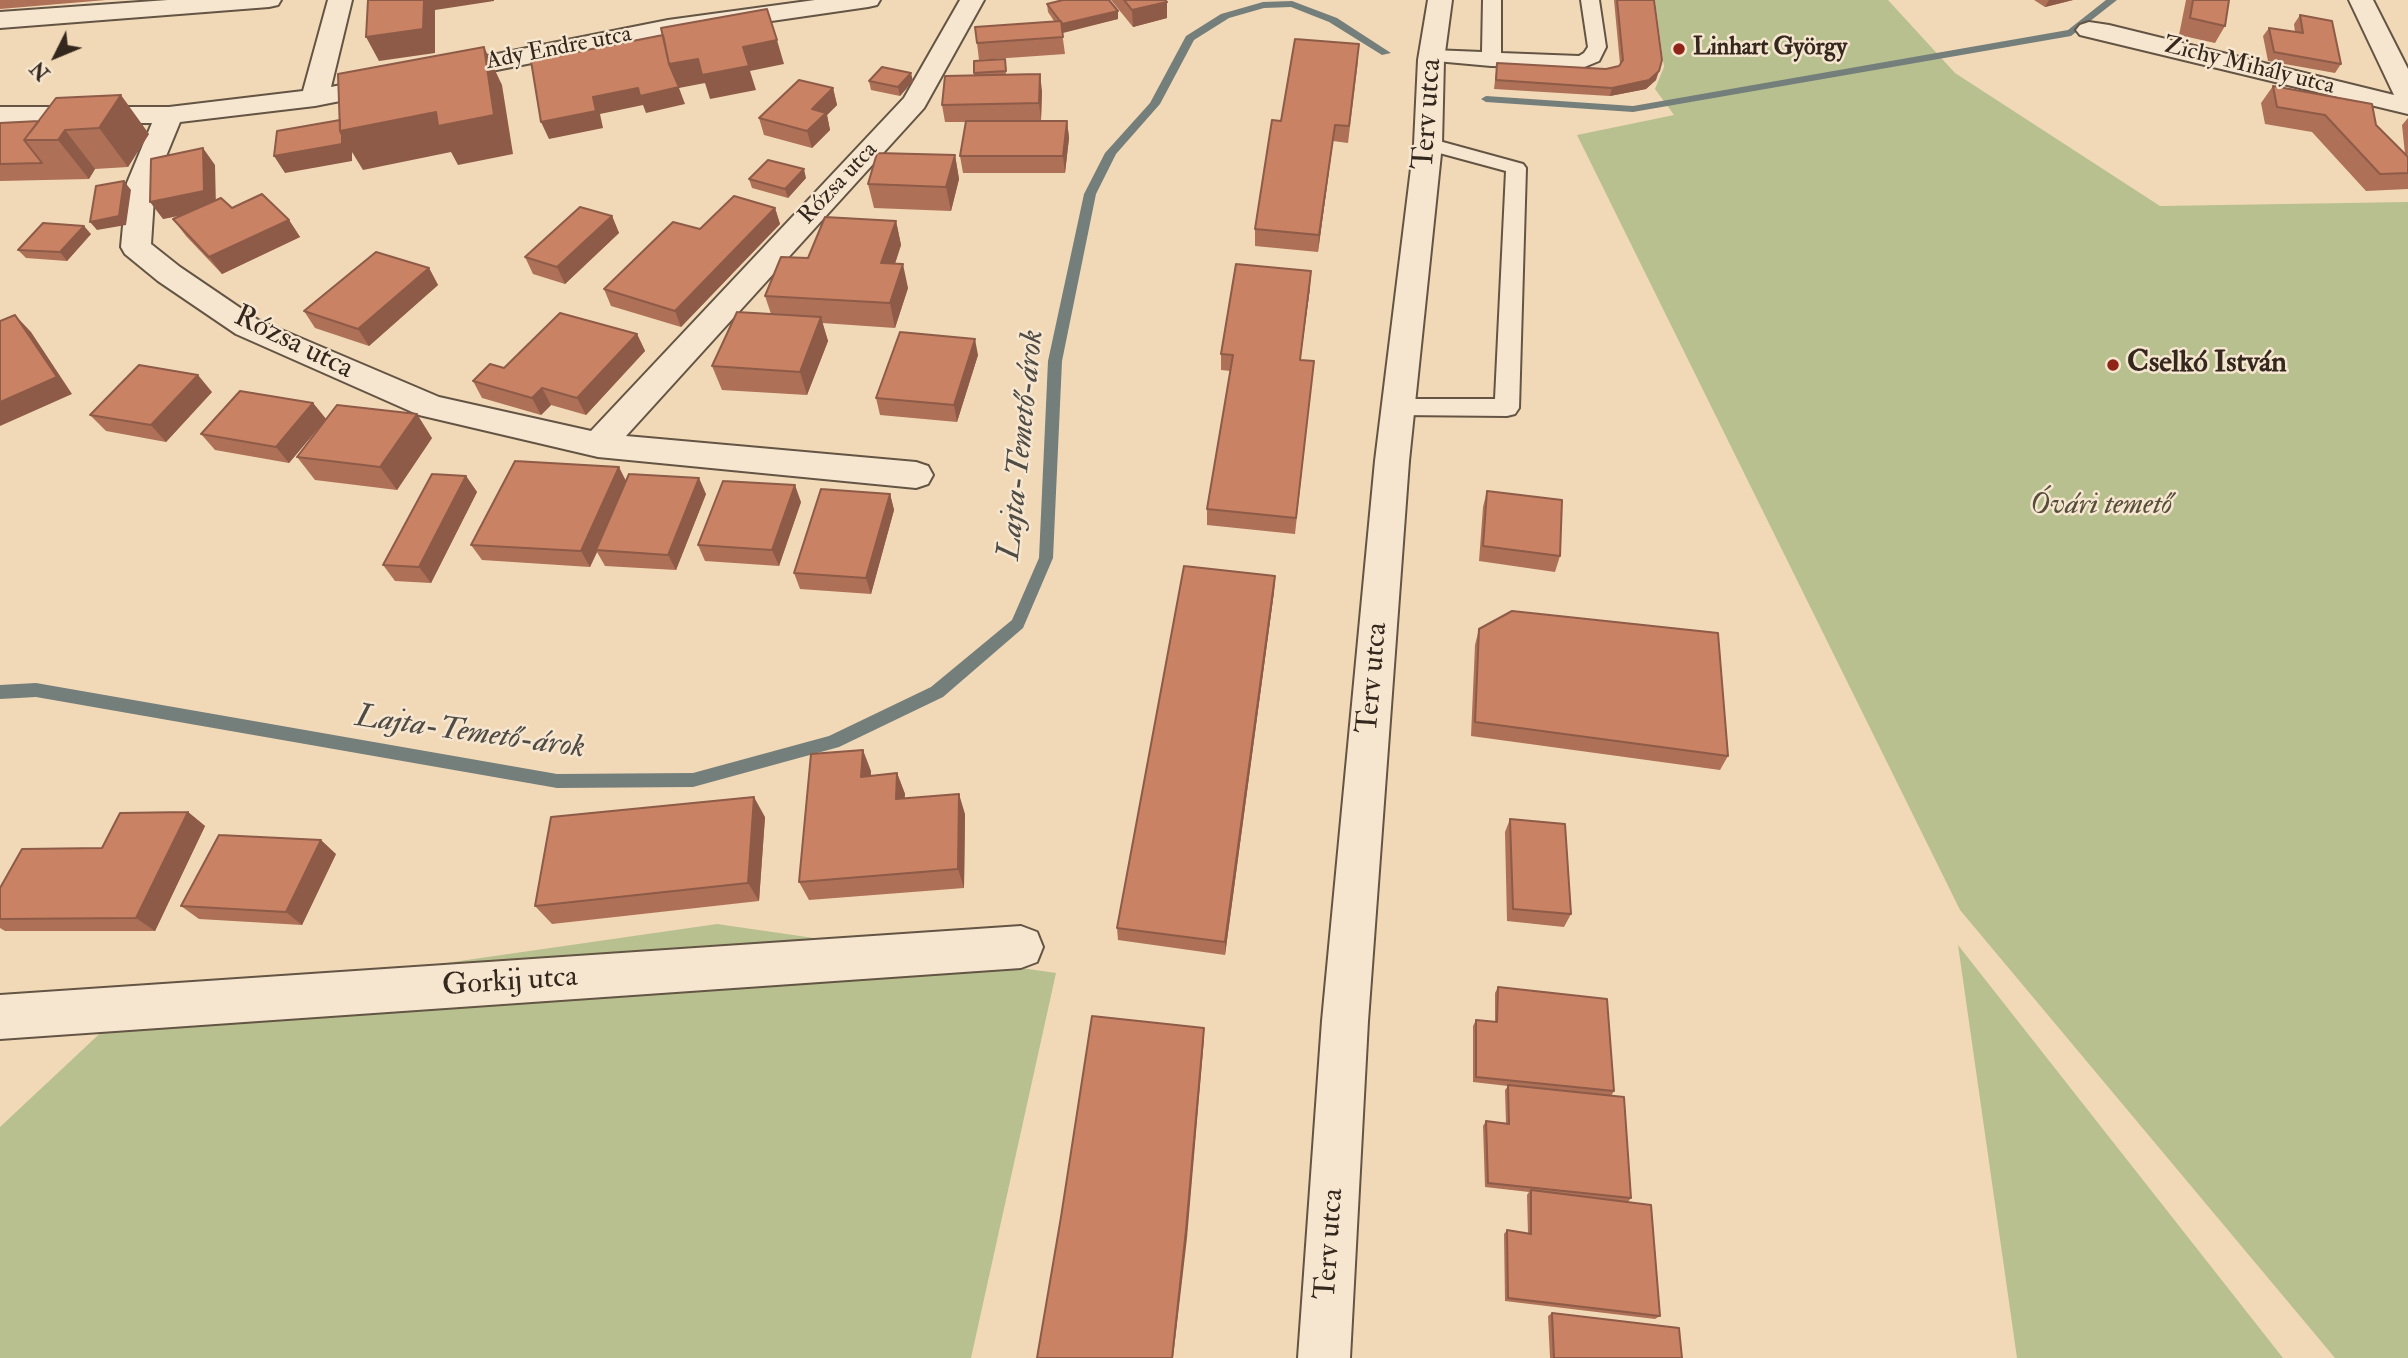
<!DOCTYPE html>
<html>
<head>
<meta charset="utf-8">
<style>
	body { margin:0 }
	#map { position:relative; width:2408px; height:1358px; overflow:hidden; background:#f1d9b7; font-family:"IM FELL Double Pica",serif }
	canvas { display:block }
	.north { position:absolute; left:21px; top:21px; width:70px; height:70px; -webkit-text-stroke:5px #f6e6d0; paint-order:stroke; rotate:227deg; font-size:19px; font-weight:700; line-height:28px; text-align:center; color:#34281e }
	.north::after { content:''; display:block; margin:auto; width:24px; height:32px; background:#34281e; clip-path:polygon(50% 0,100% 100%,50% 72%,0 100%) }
</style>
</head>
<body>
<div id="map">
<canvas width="2408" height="1358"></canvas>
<div class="north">N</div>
</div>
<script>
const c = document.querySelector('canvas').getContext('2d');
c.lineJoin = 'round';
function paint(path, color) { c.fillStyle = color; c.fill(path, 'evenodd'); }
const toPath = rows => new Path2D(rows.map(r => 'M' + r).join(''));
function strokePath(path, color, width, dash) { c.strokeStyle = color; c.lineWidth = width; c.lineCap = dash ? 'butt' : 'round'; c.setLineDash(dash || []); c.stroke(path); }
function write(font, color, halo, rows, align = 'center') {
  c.font = font + ' "IM FELL Double Pica",serif'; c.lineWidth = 5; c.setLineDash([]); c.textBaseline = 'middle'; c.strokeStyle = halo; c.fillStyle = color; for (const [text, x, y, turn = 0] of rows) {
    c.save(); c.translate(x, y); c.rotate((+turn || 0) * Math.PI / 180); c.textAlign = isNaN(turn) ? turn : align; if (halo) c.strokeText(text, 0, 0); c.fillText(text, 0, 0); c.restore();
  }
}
const green = toPath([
	[1655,0,1888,0,1955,73,2160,206,2408,202,2408,1358,2335,1358,1960,910,1577,135,1674,115,1655,89,1664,67],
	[717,924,1056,973,971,1358,0,1358,0,1127,126,1009],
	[1958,945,2283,1358,2017,1358]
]);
const stream = toPath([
	[2106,0,2117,0,2071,36,1633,112,1486,102,1481,99,1486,96,1633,106,2068,30,2106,0],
	[1292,1,1337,18,1391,53,1382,55,1329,22,1291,7,1264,8,1229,18,1194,40,1160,104,1116,154,1096,194,1062,361,1053,558,1023,628,943,697,839,747,693,787,557,788,36,697,0,699,0,685,36,683,557,774,693,773,829,736,931,687,1012,620,1039,558,1048,361,1084,194,1105,153,1150,103,1186,36,1221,14,1263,2,1292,1]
]);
const service = toPath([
	[1483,0,1501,0,1501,53,1579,56,1584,53,1588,47,1581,0,1599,0,1606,47,1599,61,1582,68,1491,66,1425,60,1423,56,1432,50,1482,52,1483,0],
	[1428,138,1523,164,1526,168,1519,408,1515,414,1507,416,1397,415,1389,413,1385,407,1389,401,1397,399,1495,399,1506,171,1421,148,1418,144,1421,140,1428,138]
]);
const minor = toPath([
	[168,0,281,0,278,5,269,7,0,28,0,12,168,0],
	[328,0,352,0,331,87,668,20,815,0,880,0,877,5,868,7,668,36,315,106,180,122,155,183,151,244,180,267,258,320,439,397,591,431,904,98,960,0,984,0,924,108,626,436,916,462,928,466,933,475,928,484,916,488,598,457,419,415,236,334,158,281,125,254,121,247,127,183,152,123,0,123,0,107,169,107,303,91,328,0],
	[1428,0,1452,0,1444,60,1442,144,1409,461,1368,1021,1350,1358,1298,1358,1322,1021,1375,461,1414,144,1418,60,1428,0],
	[2349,0,2373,0,2408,69,2408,114,2080,35,2076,30,2080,25,2089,22,2109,25,2394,95,2349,0],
	[1021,926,1037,932,1043,947,1037,962,1021,968,0,1039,0,995,1021,926]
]);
const wall = toPath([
	[0,0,106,0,0,9],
	[1111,0,1165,0,1167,18,1133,27],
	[1614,0,1654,0,1656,80,1646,89,1610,96,1494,89,1497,63,1606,69,1619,66,1620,64],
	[2034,0,2073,0,2045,7],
	[2186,0,2229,0,2225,26,2215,43,2179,35],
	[1047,4,1118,11,1118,19,1062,32,1065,54,979,60,977,43,1054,21,1048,12],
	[2300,15,2341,64,2335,73,2268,61,2263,36,2269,28,2295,32,2294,24],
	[1005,59,1006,75,1042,91,1041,120,993,121,1067,121,1069,138,1065,173,963,173,960,156,966,122,945,122,942,105,974,76,974,61],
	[1358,61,1348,143,1333,141,1318,252,1255,246,1255,229,1281,121],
	[869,81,913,81,900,96,871,90],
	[2273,86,2376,125,2405,154,2402,125,2408,118,2408,155,2405,154,2408,157,2408,189,2366,191,2312,132,2265,124,2261,103],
	[833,88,837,105,827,115,830,130,812,148,764,135,759,118],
	[39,121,149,134,128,167,95,169,89,179,0,181,0,123],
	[955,155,959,179,951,211,874,208,868,184],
	[215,165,215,200,232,208,289,220,300,237,222,274,186,236,173,219,182,215,163,219],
	[806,178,788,198,752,188,749,179],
	[775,208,780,224,681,327,611,306,604,289],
	[612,216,619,233,565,284,533,274,525,257],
	[896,221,901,245,895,264,908,288,895,328,822,323,828,341,807,395,722,390,712,366,771,314,765,296,808,258],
	[91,234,67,261,26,258,18,250],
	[429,268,438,285,369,346,315,328,304,311],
	[1310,288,1300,360,1314,361,1295,534,1207,525,1207,509,1231,371,1221,370,1221,354],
	[637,334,645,351,586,415,551,405,541,415,482,398,473,381,504,368],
	[978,355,957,422,880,415,876,398],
	[212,392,166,442,106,431,90,415],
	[313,403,326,419,289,463,215,450,201,434],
	[432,438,397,490,315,480,297,457],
	[466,476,477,492,431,583,395,581,383,565],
	[626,481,706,494,676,570,605,566,597,552,590,567,482,560,471,545],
	[1487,491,1560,556,1555,572,1479,561,1483,507],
	[890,494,894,510,871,594,800,589,794,573],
	[801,502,779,566,705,561,698,545],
	[1275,576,1274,592,1225,955,1118,940,1117,928],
	[1479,629,1728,756,1720,770,1471,736,1475,645],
	[871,771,871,776,897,773,905,794,904,798,965,814,964,888,809,900,799,882],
	[188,812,205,826,155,931,5,931,0,928,0,888,102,848],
	[765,817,759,901,552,924,535,906],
	[1510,819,1571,914,1564,927,1507,921,1505,832],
	[336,854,302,925,199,919,181,906],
	[1498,987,1614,1091,1611,1096,1631,1198,1628,1202,1660,1316,1655,1319,1505,1301,1504,1234,1507,1230,1528,1233,1527,1195,1529,1192,1485,1187,1483,1126,1486,1121,1506,1123,1505,1090,1508,1086,1473,1082,1473,1026,1476,1020,1495,1022,1495,993],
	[1552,1313,1682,1358,1550,1358,1548,1316]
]);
const shadedWall = toPath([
	[424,0,494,0,494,1,435,10,435,53,379,61,366,37],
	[2049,0,2073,0,2045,7],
	[1167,2,1167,18,1133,27,1132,10],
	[1118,11,1118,19,1063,33,1062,24],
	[777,40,784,64,750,71,756,90,710,99,705,83,679,88,685,104,646,113,643,105,600,114,603,128,549,139,541,122,593,97,669,64,743,47],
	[484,47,502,85,513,154,458,165,451,152,363,170,352,152,352,161,285,173,274,156,340,131],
	[1659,71,1656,80,1646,89,1610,96,1612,88],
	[911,73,913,81,900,96,898,87],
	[1040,74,1042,91,1041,120,1039,103],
	[833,88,837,105,827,115,830,130,812,148,807,131,812,109],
	[121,95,149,134,128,167,99,128],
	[1067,121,1069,138,1065,173,1063,156],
	[1335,125,1333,141,1318,252,1319,235],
	[65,130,95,169,89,179,58,140],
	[203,148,215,165,216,208,163,219,150,202],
	[955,155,959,179,951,211,946,187],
	[804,169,806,178,788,198,785,189],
	[124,181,131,190,126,225,97,230,90,222],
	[775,208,780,224,681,327,675,311],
	[612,216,619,233,565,284,557,267],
	[289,220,300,237,222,274,209,257],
	[896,221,901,245,887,287,881,263],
	[84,226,91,234,67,261,60,252],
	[903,264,908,288,895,328,890,303],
	[429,268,438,285,369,346,358,329],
	[1311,271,1310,288,1298,377,1300,360],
	[15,315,31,332,72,394,0,426,0,402],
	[821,317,828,341,807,395,800,372],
	[637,334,645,351,586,415,577,398],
	[975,339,978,355,957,422,954,405],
	[198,375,212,392,166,442,151,425],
	[542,388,551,405,541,415,532,398],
	[313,403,326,419,289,463,276,447],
	[417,414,432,438,397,490,380,467],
	[619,467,627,483,596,550,597,552,590,567,581,551],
	[466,476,477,492,431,583,419,567],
	[699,478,706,494,676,570,668,555],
	[795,485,801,502,779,566,772,550],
	[890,494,894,510,871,594,866,578],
	[1275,576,1274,592,1225,955,1225,942],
	[863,750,871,771,869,797,861,777],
	[897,773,905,794,903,819,896,799],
	[959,794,965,814,964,888,958,869],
	[754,797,765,817,759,901,748,883],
	[188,812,205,826,155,931,136,918],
	[321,840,336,854,302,925,286,912],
	[1204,1028,1204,1039,1187,1238,1173,1358,1172,1358]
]);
const building = toPath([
	[368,0,424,0,423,29,366,37,368,0],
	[1063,0,1109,0,1118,11,1062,24,1061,21,1060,21,1047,4,1063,0],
	[1124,0,1165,0,1167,2,1132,10,1124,0],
	[1617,0,1654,0,1662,60,1659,71,1649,80,1612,88,1496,80,1497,63,1606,69,1619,66,1623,60,1617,0],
	[2193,0,2229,0,2225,26,2190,18,2193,0],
	[767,9,777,40,743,47,749,66,702,75,698,59,669,64,661,28,767,9],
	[2300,15,2332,21,2341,64,2274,52,2269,28,2303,33,2300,15],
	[1061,21,1063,37,977,43,975,27,1061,21],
	[663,35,669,64,679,87,640,96,638,88,593,97,596,111,541,122,531,61,663,35],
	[1295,39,1359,44,1349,126,1335,125,1319,235,1255,229,1272,120,1281,121,1295,39],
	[484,47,494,115,438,126,436,112,340,131,338,74,484,47],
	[1005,59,1006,71,974,73,974,61,1005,59],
	[882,67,911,73,898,87,869,81,882,67],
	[1040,74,1039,103,942,105,945,76,1040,74],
	[799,80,833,88,812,109,826,113,807,131,759,118,799,80],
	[2273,86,2372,104,2376,125,2408,157,2408,173,2380,174,2325,115,2277,107,2273,86],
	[121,95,99,128,65,130,58,140,24,140,56,98,121,95],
	[340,120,340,131,342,135,342,144,274,156,277,131,340,120],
	[39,121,24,140,42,163,0,164,0,123,39,121],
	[966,121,1067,121,1063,156,960,156,966,121],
	[203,148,204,191,150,202,151,159,203,148],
	[877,153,955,155,946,187,868,184,877,153],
	[768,160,804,169,785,189,749,179,768,160],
	[124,181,119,216,90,222,96,186,124,181],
	[262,194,289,220,209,257,173,219,221,198,232,208,262,194],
	[734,196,775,208,675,311,604,289,673,222,700,229,734,196],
	[580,207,612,216,557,267,525,257,580,207],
	[825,217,896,221,881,263,903,264,890,303,765,296,781,257,808,258,825,217],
	[43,223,84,226,60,252,18,250,43,223],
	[376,252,429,268,358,329,304,311,376,252],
	[1236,264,1311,271,1300,360,1314,361,1296,518,1207,509,1233,355,1221,354,1236,264],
	[737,312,821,317,800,372,712,366,737,312],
	[560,313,637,334,577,398,542,388,532,398,473,381,490,364,504,368,560,313],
	[15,315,57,377,0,402,0,321,15,315],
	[900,332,975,339,954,405,876,398,900,332],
	[139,365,198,375,151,425,90,415,139,365],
	[240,391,313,403,276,447,201,434,240,391],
	[337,405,417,414,380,467,297,457,337,405],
	[515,461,619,467,581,551,471,545,515,461],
	[432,474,466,476,419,567,383,565,432,474],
	[629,474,699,478,668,555,596,550,629,474],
	[723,481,795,485,772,550,698,545,723,481],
	[821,489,890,494,866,578,794,573,821,489],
	[1487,491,1562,500,1560,556,1483,546,1487,491],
	[1184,566,1275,576,1225,942,1117,928,1184,566],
	[1512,611,1718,633,1728,756,1475,722,1479,629,1512,611],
	[863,750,861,777,897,773,896,799,959,794,958,869,799,882,811,754,863,750],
	[754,797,748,883,535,906,551,817,754,797],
	[188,812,136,918,0,919,0,888,22,849,102,848,120,813,188,812],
	[1510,819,1565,824,1571,914,1513,909,1510,819],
	[219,835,321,840,286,912,181,906,219,835],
	[1498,987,1607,999,1614,1091,1476,1077,1476,1020,1497,1022,1498,987],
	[1092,1016,1204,1028,1186,1230,1172,1358,1037,1358,1061,1217,1092,1016],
	[1508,1085,1624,1097,1631,1198,1488,1183,1486,1121,1509,1124,1508,1085],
	[1531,1190,1651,1205,1660,1316,1508,1298,1507,1230,1531,1234,1531,1190],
	[1552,1313,1679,1328,1682,1358,1554,1358,1552,1313]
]);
const markers = [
	[1679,49,7,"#8f2418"],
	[2113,365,7,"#8f2418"]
];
const farStreetnames = [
	["Ady Endre utca",559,49,-11],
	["Zichy Mihály utca",2249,67,14],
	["Rózsa utca",839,184,-47]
];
const farPoinames = [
	["Linhart György",1693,49]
];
const streetNames = [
	["Terv utca",1429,114,-86],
	["Rózsa utca",293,344,26],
	["Terv utca",1374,678,-85],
	["Gorkij utca",510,983,-4],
	["Terv utca",1331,1244,-86]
];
const poiNames = [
	["Cselkó István",2127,365]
];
const parkNames = [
	["Óvári temető",2101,507]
];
const waterNames = [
	["Lajta-Temető-árok",1023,445,-84],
	["Lajta-Temető-árok",470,734,8]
];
paint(green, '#b8c090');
paint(stream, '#747e7b');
strokePath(service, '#635444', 4);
strokePath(minor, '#635444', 4);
paint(service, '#f6e6d0');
paint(minor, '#f6e6d0');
paint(wall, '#ae7057');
paint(shadedWall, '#8d5b47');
paint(building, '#ca8265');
strokePath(building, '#8d5b47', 2);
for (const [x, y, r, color] of markers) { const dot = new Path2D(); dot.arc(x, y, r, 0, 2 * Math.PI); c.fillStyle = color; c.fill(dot); strokePath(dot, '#f6e6d0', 2.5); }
write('24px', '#34281e', '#f6e6d0', farStreetnames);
write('bold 24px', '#34281e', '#f6e6d0', farPoinames, 'left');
write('30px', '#34281e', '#f6e6d0', streetNames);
write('bold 30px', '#34281e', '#f6e6d0', poiNames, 'left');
write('italic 30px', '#554e3a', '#f6e6d0', parkNames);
write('italic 32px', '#4f4c45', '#f6e6d0', waterNames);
</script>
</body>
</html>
